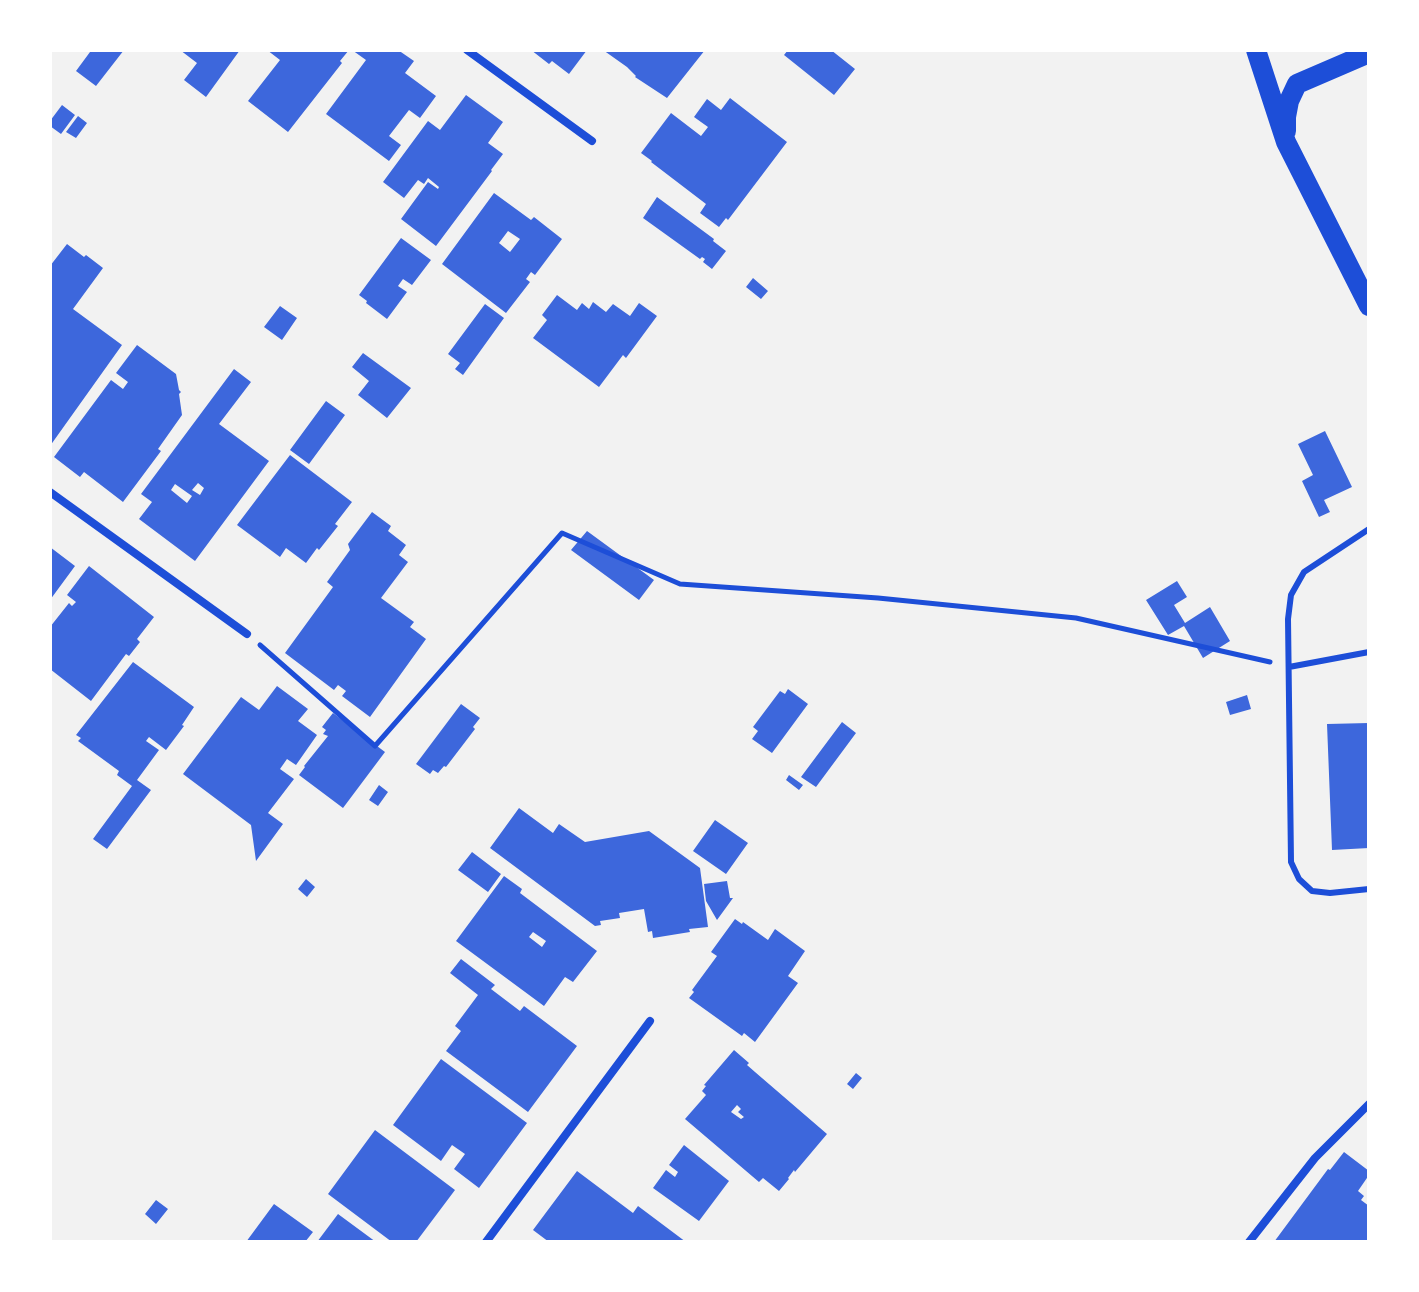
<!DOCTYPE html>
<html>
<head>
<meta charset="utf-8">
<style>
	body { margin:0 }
	#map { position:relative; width:1419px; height:1292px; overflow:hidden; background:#f2f2f2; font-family:Barlow,sans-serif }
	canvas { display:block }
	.frame { position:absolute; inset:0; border:52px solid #fff; pointer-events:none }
</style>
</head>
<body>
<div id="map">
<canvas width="1419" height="1292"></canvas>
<div class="frame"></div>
</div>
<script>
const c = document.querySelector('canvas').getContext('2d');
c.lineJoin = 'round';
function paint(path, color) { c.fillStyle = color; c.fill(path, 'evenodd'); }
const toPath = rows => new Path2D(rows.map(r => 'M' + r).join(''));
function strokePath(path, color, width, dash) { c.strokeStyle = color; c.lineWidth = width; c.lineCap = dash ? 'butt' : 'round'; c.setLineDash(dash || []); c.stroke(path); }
const building = toPath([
	[87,50,124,50,96,86,76,71,90,52],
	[180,50,240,50,206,97,184,80,197,63],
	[267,50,349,50,340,61,342,63,288,132,248,101,280,60],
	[352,50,398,50,414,61,405,73,436,96,420,118,409,110,389,136,401,145,389,161,326,114,366,60],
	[531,50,587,50,569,74,552,61,549,64],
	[603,50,705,50,667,98,635,77,636,76,627,67],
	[788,50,831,50,855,69,834,95,784,55],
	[466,95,503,122,488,143,503,154,491,170,492,171,436,246,401,219,428,182,438,189,439,187,428,178,424,184,418,180,404,198,383,182,428,121,440,130],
	[730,98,787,142,728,220,726,218,719,227,700,213,706,204,651,162,652,161,641,153,671,113,701,136,708,127,694,117,707,99,721,110],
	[62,105,75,115,61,134,50,126,50,121],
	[78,116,87,123,76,138,66,132],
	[494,193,531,220,534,217,562,239,535,275,531,272,526,279,530,282,506,313,442,264],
	[508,231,520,239,510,252,499,243],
	[657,197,714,239,713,241,726,251,712,269,703,262,705,259,702,257,700,259,643,218],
	[401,238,431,260,412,285,403,279,398,286,407,292,387,319,366,303,367,301,359,295],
	[67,244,84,257,86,255,103,268,73,309,122,345,50,446,50,266],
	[753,278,768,291,761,299,746,287],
	[557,295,577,310,582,303,589,309,593,302,606,312,613,304,630,316,639,303,657,316,626,358,623,355,599,387,533,338,547,320,542,315],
	[485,304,504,318,463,375,455,369,460,363,448,354],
	[280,306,297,318,282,340,264,327],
	[137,345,176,374,179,390,181,392,179,394,182,415,158,449,161,451,123,502,84,472,80,477,54,457,111,380,123,389,128,382,116,373],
	[363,353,411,388,387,418,358,395,369,381,352,367],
	[234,369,251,382,219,424,269,461,195,561,139,519,152,502,141,494],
	[198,483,204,488,200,495,192,490],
	[175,484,192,496,187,503,171,490],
	[326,401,345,415,309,464,290,450],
	[1325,431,1352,487,1324,500,1330,512,1319,517,1302,481,1313,475,1298,444],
	[290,455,352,502,335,524,338,526,319,550,317,548,306,563,286,548,280,557,237,525],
	[372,512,391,526,388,531,406,545,399,555,408,562,381,598,414,622,410,627,426,639,370,717,342,696,346,691,338,685,334,690,285,653,333,587,327,582,350,550,348,544],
	[587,531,654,580,639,600,571,550],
	[50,547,75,566,50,600],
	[89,566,154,617,137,639,140,642,129,656,126,654,91,701,50,669,50,627,69,603,72,606,76,602,67,595],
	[1177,581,1187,597,1174,605,1185,623,1210,607,1230,641,1203,658,1184,626,1168,635,1146,600],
	[133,662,194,707,182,725,184,726,166,750,149,737,146,741,159,750,137,780,151,790,107,849,93,839,132,786,117,775,119,771,78,741,81,738,76,735],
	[277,686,308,709,298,721,317,735,296,765,287,759,280,769,294,779,268,813,283,824,256,861,251,825,183,774,241,697,259,710],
	[788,689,808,704,772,753,752,739,758,731,753,727,780,691,785,694],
	[1247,695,1251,709,1230,715,1226,702],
	[461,704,480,718,473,727,475,729,446,767,444,766,438,773,433,770,430,774,416,764],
	[333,713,385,752,343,808,299,775,305,767,304,766,328,736,323,734,326,730,322,727],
	[842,722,856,733,816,787,801,777],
	[1369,723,1369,848,1332,850,1327,724],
	[789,775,803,785,799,790,786,780],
	[379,785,388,792,378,806,369,800],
	[519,808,553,833,559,824,585,842,649,831,700,868,708,927,689,929,690,932,653,938,652,931,648,932,644,909,619,913,620,918,600,921,601,925,595,926,490,848],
	[715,820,748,843,726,874,693,851],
	[472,852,501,874,488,892,458,870],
	[504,876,522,889,520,893,597,951,573,982,565,977,544,1006,456,941],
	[533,932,546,941,542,947,529,937],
	[306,879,315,887,307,897,298,889],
	[727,881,730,898,733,898,717,920,706,901,704,884],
	[735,919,742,924,743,922,768,940,775,929,805,951,788,976,798,983,755,1042,744,1033,742,1036,689,998,694,992,692,990,717,956,711,952],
	[461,959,495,985,491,989,520,1011,524,1006,577,1046,528,1112,446,1051,461,1031,455,1026,478,995,450,973],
	[734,1050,749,1063,747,1065,755,1072,827,1134,795,1172,794,1170,788,1178,789,1179,779,1191,763,1178,759,1182,685,1119,706,1095,702,1091,706,1086,704,1085],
	[737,1105,741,1109,738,1112,744,1117,741,1119,731,1112],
	[441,1059,527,1123,479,1188,454,1169,465,1154,452,1145,441,1161,393,1125],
	[856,1073,862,1078,853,1089,847,1084],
	[375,1130,455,1190,416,1242,392,1242,328,1194],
	[684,1145,729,1181,699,1221,653,1188,666,1170,675,1177,678,1172,669,1165],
	[1344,1152,1369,1171,1369,1175,1358,1191,1364,1196,1361,1200,1369,1206,1369,1242,1274,1242,1328,1169,1330,1170],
	[577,1171,633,1213,638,1206,686,1242,549,1242,533,1230],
	[156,1200,168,1209,156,1224,145,1214],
	[274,1204,313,1232,305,1242,246,1242],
	[338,1214,376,1242,317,1242]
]);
const path = toPath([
	[260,645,375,746,562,533,680,584,878,598,1076,618,1270,662]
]);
const service = toPath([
	[1369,529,1304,572,1291,595,1288,619,1291,862,1299,879,1312,891,1330,893,1369,889],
	[1289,667,1369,652]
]);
const minor = toPath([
	[467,50,592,141],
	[50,492,247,634],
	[486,1242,650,1021],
	[1249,1242,1315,1158,1369,1104]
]);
const primary = toPath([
	[1256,50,1286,142,1369,306],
	[1286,131,1286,117,1289,101,1297,84,1369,53]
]);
paint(building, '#3d67dc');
strokePath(path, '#1d4ed8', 5);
strokePath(service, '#1d4ed8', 6);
strokePath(minor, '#1d4ed8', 8);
strokePath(primary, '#1d4ed8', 20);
</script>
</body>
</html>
